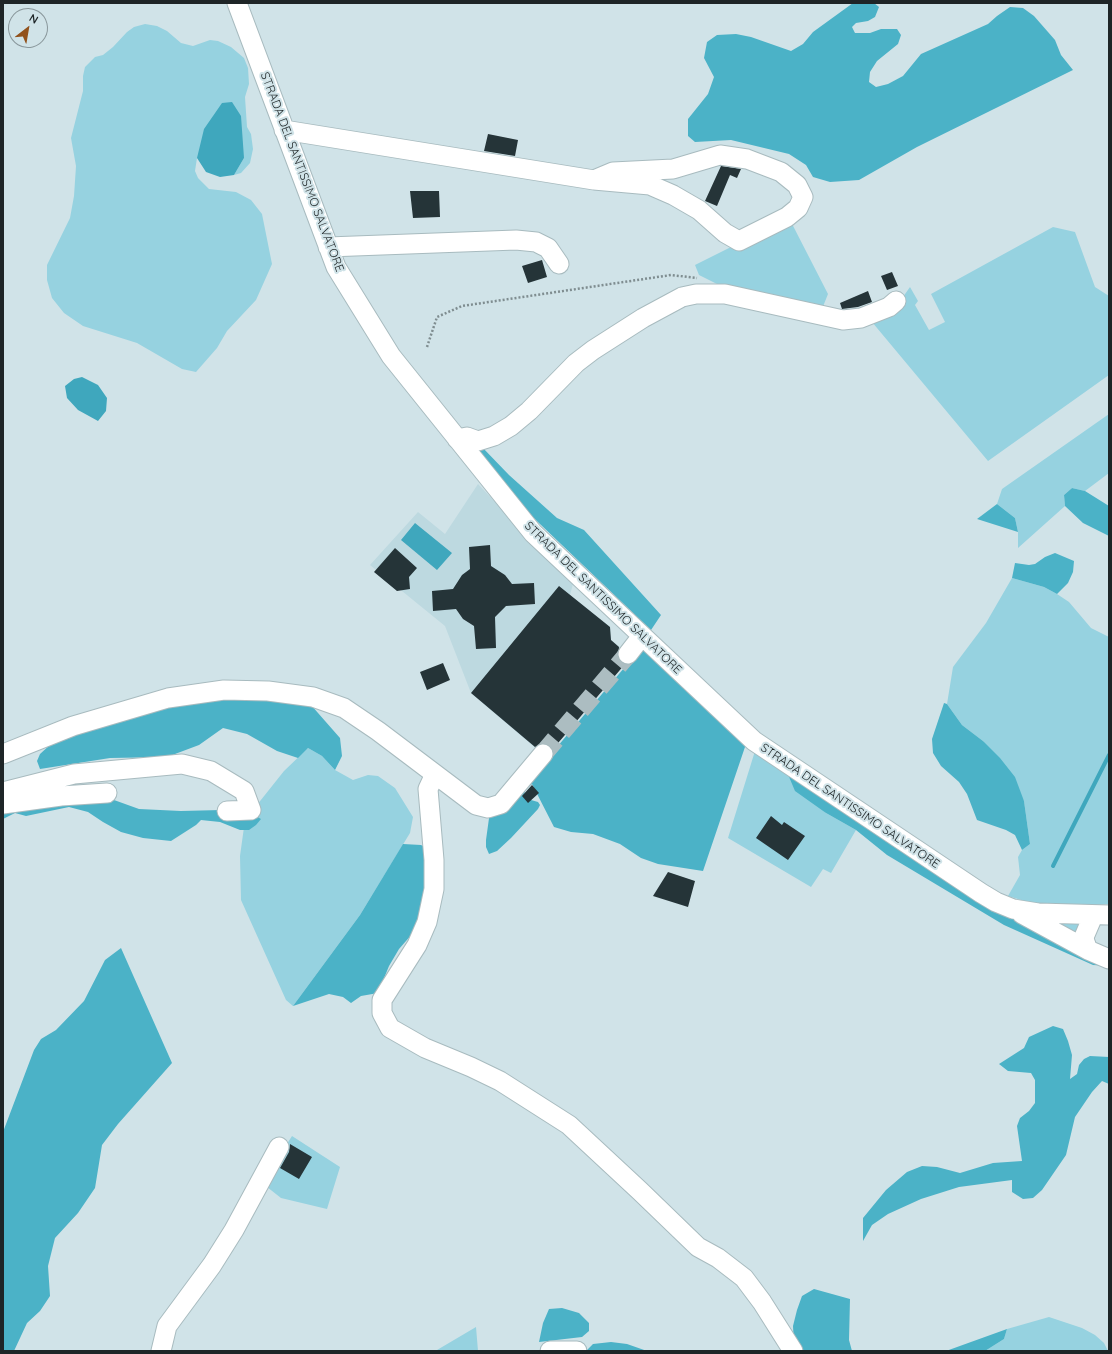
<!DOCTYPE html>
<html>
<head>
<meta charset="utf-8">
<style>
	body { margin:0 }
	#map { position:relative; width:1112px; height:1354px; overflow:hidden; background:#d0e3e8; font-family:Quicksand,sans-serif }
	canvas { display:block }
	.frame { position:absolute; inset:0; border:4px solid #1e2527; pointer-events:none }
	.north { position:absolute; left:8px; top:8px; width:40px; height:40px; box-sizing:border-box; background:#d0e3e8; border:1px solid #89979b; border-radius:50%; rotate:31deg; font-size:11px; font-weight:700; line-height:16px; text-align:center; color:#1e2527 }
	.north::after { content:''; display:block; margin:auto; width:14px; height:18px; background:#92521c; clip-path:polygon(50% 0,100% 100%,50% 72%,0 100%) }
</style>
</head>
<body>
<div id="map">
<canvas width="1112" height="1354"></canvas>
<div class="frame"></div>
<div class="north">N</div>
</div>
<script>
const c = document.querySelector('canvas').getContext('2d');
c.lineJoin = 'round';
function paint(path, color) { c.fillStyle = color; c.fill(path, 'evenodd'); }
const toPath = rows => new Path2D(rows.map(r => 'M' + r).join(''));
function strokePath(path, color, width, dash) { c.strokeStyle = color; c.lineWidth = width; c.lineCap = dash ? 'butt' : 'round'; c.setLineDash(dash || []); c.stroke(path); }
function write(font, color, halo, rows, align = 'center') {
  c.font = font + ' Quicksand,sans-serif'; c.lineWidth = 4; c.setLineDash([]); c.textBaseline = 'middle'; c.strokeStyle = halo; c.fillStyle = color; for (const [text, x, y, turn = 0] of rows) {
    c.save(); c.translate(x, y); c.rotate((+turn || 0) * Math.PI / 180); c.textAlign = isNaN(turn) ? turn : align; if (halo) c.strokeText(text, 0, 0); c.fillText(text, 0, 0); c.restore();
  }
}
const built = toPath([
	[478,484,573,584,570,595,610,627,611,640,631,656,546,757,471,693,445,626,370,565,418,512,445,534]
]);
const green = toPath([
	[145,24,157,26,167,31,181,43,193,46,210,40,218,41,231,47,244,58,248,68,249,84,245,97,247,127,251,134,253,149,250,163,241,173,234,175,244,158,197,158,195,171,198,178,209,189,236,192,251,200,262,214,272,264,256,300,227,331,217,348,196,372,182,369,137,343,83,326,64,313,52,298,47,280,47,265,70,218,74,196,76,166,71,138,83,91,83,76,85,67,95,57,103,55,113,47,127,32,134,27],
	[789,218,828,294,822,309,719,285,699,275,695,265],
	[1053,227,1075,232,1095,287,1109,296,1109,375,988,461,872,322,898,304,910,287,918,301,915,305,929,330,945,322,931,294],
	[1109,414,1109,473,1085,491,1072,488,1064,495,1065,506,1018,548,1018,532,1015,518,997,504,1002,489],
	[1012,578,1044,587,1057,594,1069,602,1091,628,1109,637,1109,904,1080,906,1031,903,1008,896,1020,875,1018,857,1022,850,1030,844,1024,801,983,741,962,725,947,704,953,667,986,623],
	[308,748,322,756,335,770,353,780,368,775,378,776,395,788,413,817,410,833,360,915,293,1006,286,1000,241,900,240,856,245,820,284,771],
	[755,751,787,772,826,813,856,830,831,873,823,869,811,887,728,838],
	[1078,917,1078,937,1046,918],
	[292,1136,340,1167,327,1209,281,1198,262,1183],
	[1049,1317,1082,1328,1095,1335,1104,1343,1108,1351,985,1351,1004,1339,1007,1329],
	[476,1327,478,1351,436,1351,437,1350]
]);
const forest = toPath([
	[853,3,874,3,879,7,875,17,868,21,856,23,852,27,855,33,870,33,881,29,897,29,901,35,898,44,877,61,870,72,869,82,876,87,888,84,903,76,921,54,988,24,997,16,1010,7,1023,8,1034,16,1055,40,1061,55,1073,70,917,147,859,180,830,182,813,177,806,165,789,154,731,140,695,142,688,136,688,119,708,94,714,77,704,58,707,42,717,35,736,34,751,37,791,51,803,44,813,32],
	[470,444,482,447,509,475,557,518,584,530,661,615,651,630,518,503],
	[1072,488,1085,491,1109,506,1109,536,1083,523,1065,506,1064,495],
	[997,504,1015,518,1018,532,977,519],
	[1055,553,1074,561,1073,572,1068,583,1057,594,1044,587,1012,578,1015,563,1029,565,1035,564,1045,557],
	[641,648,746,744,703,871,658,864,641,858,620,844,593,834,571,832,554,827,532,784,525,790,524,798,538,802,540,805,538,809,511,838,497,851,489,854,486,847,486,840,490,811,529,780],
	[213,694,311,705,340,738,342,756,335,770,322,756,308,748,298,758,277,751,247,734,223,728,199,745,167,757,110,758,40,769,37,761,40,754,51,744,127,717],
	[944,703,947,704,962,725,983,741,1000,758,1015,777,1024,801,1030,844,1022,850,1015,835,1006,830,977,820,967,794,959,782,941,766,933,753,932,739],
	[787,772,964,884,1078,937,1109,949,1109,966,1093,965,1004,925,887,855,856,830,826,813,795,791],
	[94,798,114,800,139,809,181,811,221,810,251,813,261,819,256,825,249,830,240,830,220,822,201,820,196,825,171,841,143,838,121,832,103,822,88,812,69,807,26,816,15,813,3,819,3,805],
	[403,844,421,845,430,850,433,882,413,933,399,949,389,966,378,993,361,996,351,1003,343,997,329,994,293,1006,360,915],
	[121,948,172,1063,118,1124,102,1145,95,1188,78,1213,55,1238,48,1266,50,1296,40,1311,27,1323,14,1351,3,1351,3,1132,34,1050,41,1039,56,1030,84,1001,105,960],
	[1053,1026,1063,1029,1068,1041,1072,1055,1070,1079,1077,1074,1079,1065,1084,1059,1090,1056,1109,1057,1109,1084,1102,1081,1092,1092,1075,1117,1066,1155,1042,1190,1033,1198,1023,1199,1012,1192,1012,1180,959,1187,921,1199,888,1214,872,1225,863,1241,863,1218,886,1190,907,1172,922,1166,937,1167,960,1173,993,1163,1022,1161,1017,1126,1020,1118,1029,1111,1035,1103,1035,1080,1031,1073,1008,1071,999,1064,1024,1048,1029,1037],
	[814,1289,850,1299,849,1340,852,1351,798,1351,794,1344,793,1326,797,1310,802,1296],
	[562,1308,579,1313,589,1323,589,1331,582,1337,539,1342,543,1323,549,1309],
	[1007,1329,1004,1339,985,1351,946,1351],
	[611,1342,627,1344,647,1351,587,1350,593,1344]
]);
const water = toPath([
	[232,102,241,116,244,158,234,175,220,177,206,172,197,158,204,129,222,103],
	[82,377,98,385,107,398,106,411,98,421,78,410,67,398,65,386,74,379],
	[415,523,452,553,437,570,401,540]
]);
const stream = toPath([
	[1053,866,1109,755]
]);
const building = toPath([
	[488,134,518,140,515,156,484,151],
	[721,166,741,169,737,178,730,175,717,206,705,201],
	[410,191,439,191,440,217,413,218],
	[542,260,547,277,528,283,522,266],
	[892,272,898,286,887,290,881,276],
	[868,291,872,302,858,307,842,309,840,303],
	[490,545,491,566,505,575,512,584,534,583,535,604,506,606,495,617,496,648,476,649,474,626,463,619,456,609,433,611,432,591,453,589,462,575,470,569,469,547],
	[395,548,417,568,409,577,410,589,397,591,374,572],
	[559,586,610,627,611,640,619,647,618,658,625,664,553,749,545,743,535,747,471,693],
	[443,663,450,680,427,690,420,672],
	[532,785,539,793,528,803,522,796],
	[771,816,782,825,784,822,805,836,788,860,756,838],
	[668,872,695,881,688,907,653,896],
	[290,1144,312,1157,299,1179,280,1168,289,1152]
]);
const minorTunnel = toPath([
	[543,754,628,654]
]);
const path = toPath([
	[427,347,437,317,462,306,671,275,697,278]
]);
const minor = toPath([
	[237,3,336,267,391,356,533,533,754,741,981,893,996,902,1013,909,1038,913,1109,915],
	[284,130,594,180,613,172,673,169,720,155,747,159,781,172,797,185,803,197,798,208,787,217,739,241,725,233,699,210,673,195,650,185,594,180],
	[328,247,516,240,536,242,548,248,559,264],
	[457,439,467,437,478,441,494,436,511,426,529,411,576,363,593,350,643,318,682,297,696,294,725,294,843,320,861,318,889,307,896,301],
	[628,654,642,636],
	[3,754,73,726,168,698,224,690,268,691,313,697,344,708,378,731,476,805,488,808,501,804,543,754],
	[435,774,428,789,434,860,434,889,427,922,417,945,382,1000,382,1013,390,1028,425,1048,471,1067,500,1081,569,1125,640,1191,698,1247,718,1258,744,1278,762,1302,793,1351],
	[3,792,74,774,182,764,211,771,244,791,251,810,227,811],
	[3,804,61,796,107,793],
	[1022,914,1088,950],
	[1093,916,1084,937,1085,942,1088,950,1109,959],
	[161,1351,167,1326,212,1265,234,1230,279,1147],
	[550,1351,577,1351]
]);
const streetNames = [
	["STRADA DEL SANTISSIMO SALVATORE",302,172,69],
	["STRADA DEL SANTISSIMO SALVATORE",603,598,44],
	["STRADA DEL SANTISSIMO SALVATORE",850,806,34]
];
paint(built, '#bdd9e0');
paint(green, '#96d2e0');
paint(forest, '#4bb2c7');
paint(water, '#3fa7bd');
strokePath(stream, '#3fa7bd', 4);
paint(building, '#253438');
strokePath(minorTunnel, '#acbdc1', 19, [19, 10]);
strokePath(minor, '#a8bbbf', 21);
strokePath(path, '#7f8d90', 2.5, [2, 2]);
strokePath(minor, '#fff', 19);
write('12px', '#1e2527', '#d0e3e8', streetNames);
</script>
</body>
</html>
